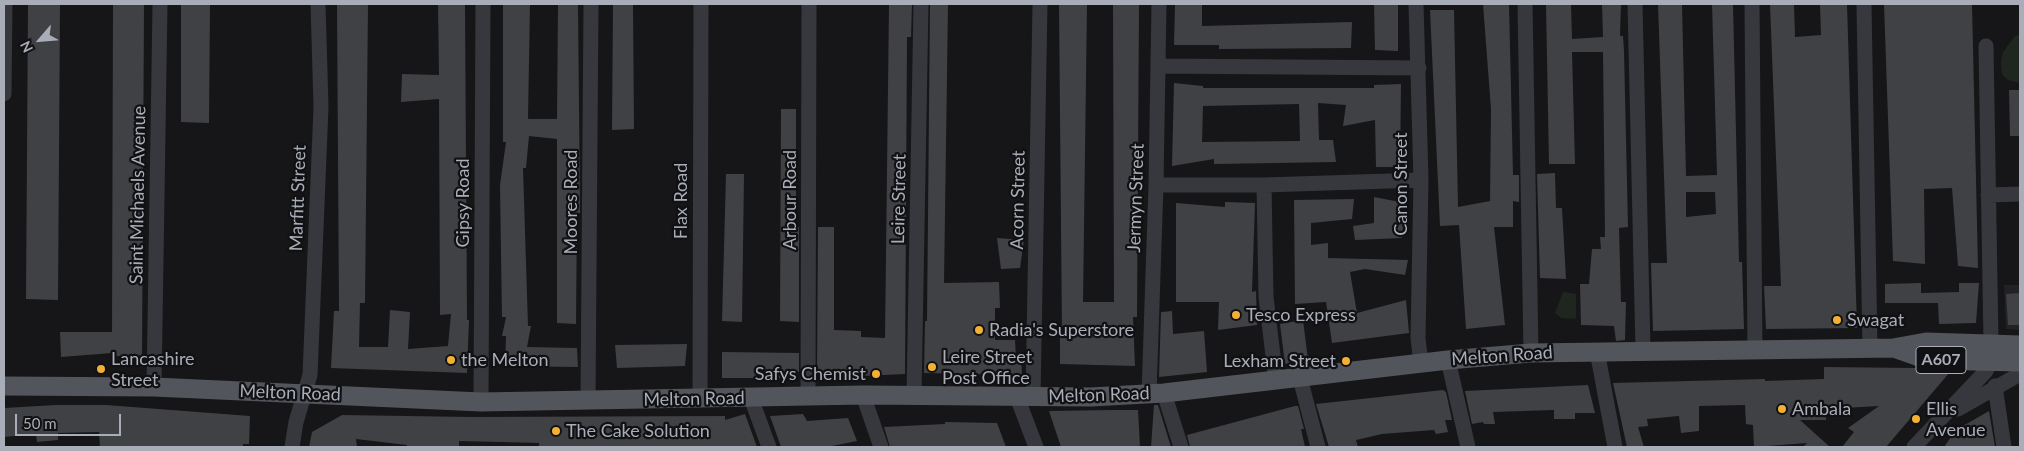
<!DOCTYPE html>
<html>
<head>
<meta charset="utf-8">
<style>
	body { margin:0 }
	#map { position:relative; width:2024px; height:451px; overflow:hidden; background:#161618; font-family:Lato,sans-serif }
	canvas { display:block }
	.frame { position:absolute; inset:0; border:5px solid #a8adb8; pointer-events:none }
	.north { position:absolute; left:15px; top:15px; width:50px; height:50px; -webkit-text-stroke:4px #111113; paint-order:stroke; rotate:243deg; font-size:14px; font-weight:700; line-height:20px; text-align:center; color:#a8adb8 }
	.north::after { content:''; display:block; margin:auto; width:18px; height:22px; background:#a8adb8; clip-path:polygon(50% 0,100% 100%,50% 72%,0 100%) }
	.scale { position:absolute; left:15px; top:414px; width:106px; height:22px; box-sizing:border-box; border:2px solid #a8adb8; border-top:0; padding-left:6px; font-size:15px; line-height:18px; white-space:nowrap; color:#a8adb8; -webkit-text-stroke:4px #111113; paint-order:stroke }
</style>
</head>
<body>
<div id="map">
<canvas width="2024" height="451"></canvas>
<div class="frame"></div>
<div class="north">N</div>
<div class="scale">50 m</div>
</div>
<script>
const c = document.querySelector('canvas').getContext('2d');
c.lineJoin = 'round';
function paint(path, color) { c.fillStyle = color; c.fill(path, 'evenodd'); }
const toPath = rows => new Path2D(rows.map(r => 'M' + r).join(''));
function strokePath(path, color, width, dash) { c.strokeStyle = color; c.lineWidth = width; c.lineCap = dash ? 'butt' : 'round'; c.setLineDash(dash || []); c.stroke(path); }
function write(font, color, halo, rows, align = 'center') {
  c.font = font + ' Lato,sans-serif'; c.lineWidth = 4.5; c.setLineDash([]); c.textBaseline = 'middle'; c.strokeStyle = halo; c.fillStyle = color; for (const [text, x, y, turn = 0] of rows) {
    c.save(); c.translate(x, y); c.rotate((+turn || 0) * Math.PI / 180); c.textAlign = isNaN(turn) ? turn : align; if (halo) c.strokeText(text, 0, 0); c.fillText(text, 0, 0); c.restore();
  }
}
const built = toPath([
	[2004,285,2020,285,2020,330,2006,329]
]);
const green = toPath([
	[2020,34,2020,83,2008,80,2002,74,2001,62,2003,52,2014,37],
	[1563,292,1576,294,1576,319,1561,318,1555,313]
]);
const building = toPath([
	[28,4,60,4,58,300,26,299],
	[113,4,144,4,142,356,112,356,112,353,61,357,60,332,112,332],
	[181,4,210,4,209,123,181,122],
	[337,4,368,4,365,303,360,303,359,347,388,347,390,310,410,312,408,349,448,346,451,314,440,315,439,99,401,102,402,74,439,75,438,4,465,4,467,320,469,320,467,373,331,368,334,311,339,311],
	[503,4,530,4,528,119,557,119,558,4,578,4,580,207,580,213,577,213,576,324,557,323,557,139,529,136,526,168,523,168,528,326,531,326,527,347,577,348,578,367,505,366,506,336,502,336,506,317,502,317,500,185,506,142,503,142],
	[613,4,633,4,634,129,612,130],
	[889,4,912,4,911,37,907,37,905,374,861,376,861,373,817,373,818,227,834,227,834,330,861,331,861,337,885,338],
	[930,4,948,4,944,283,999,282,1000,308,995,308,995,340,1015,340,1016,358,1021,357,1022,375,924,373,925,321,927,321],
	[1059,4,1087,4,1083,302,1114,302,1113,4,1139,4,1137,317,1133,317,1135,366,1060,364,1060,335,1062,335],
	[1175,4,1202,4,1202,26,1352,22,1351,48,1219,49,1219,45,1174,45],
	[1374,4,1398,4,1398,51,1375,50],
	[1483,4,1509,4,1513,175,1519,175,1519,202,1513,201,1513,227,1494,227,1505,325,1466,329,1459,225,1440,226,1430,10,1454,10,1458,207,1490,201,1491,109],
	[1546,4,1571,4,1572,39,1603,37,1602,4,1621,4,1620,36,1623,36,1624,51,1628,227,1619,228,1621,302,1626,302,1625,340,1616,341,1614,326,1581,325,1580,284,1589,284,1592,249,1601,249,1600,237,1605,237,1603,52,1572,52,1575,164,1549,164],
	[1658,4,1682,4,1686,176,1717,175,1712,4,1733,4,1739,262,1742,262,1744,329,1653,331,1651,263,1667,263],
	[1686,192,1715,192,1716,214,1686,217],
	[1770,4,1794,4,1795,37,1821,35,1820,4,1847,4,1857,328,1766,329,1764,286,1781,286],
	[1884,4,1972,4,1978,268,1958,266,1952,188,1924,189,1925,264,1893,261],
	[1174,83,1203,86,1203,88,1374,88,1374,85,1401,84,1400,167,1376,167,1375,120,1343,126,1346,105,1318,103,1319,140,1333,140,1336,162,1214,164,1214,159,1172,166],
	[1299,104,1300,141,1202,142,1203,106],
	[2009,90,2020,90,2020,136,2010,136],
	[781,109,796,109,796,227,799,227,799,322,780,321],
	[1555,173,1556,208,1562,208,1566,279,1540,278,1537,174],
	[726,174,744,174,742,322,722,321],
	[1374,197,1405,203,1402,238,1355,240,1353,226,1374,223],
	[1354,199,1352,219,1311,223,1311,245,1328,243,1328,258,1408,260,1405,275,1365,269,1350,272,1357,313,1406,300,1409,333,1332,343,1326,302,1295,304,1294,200],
	[1225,202,1255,203,1252,292,1256,291,1257,325,1218,330,1219,302,1176,302,1176,203,1225,207],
	[997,238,1024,240,1020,268,1001,269],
	[1921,283,1921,293,1959,292,1959,283,1979,283,1976,323,1939,324,1938,303,1885,303,1885,284],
	[2020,293,2020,325,2008,325,2006,294],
	[1172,311,1173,334,1204,331,1207,372,1159,377,1161,312],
	[1303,320,1308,360,1285,364,1280,324],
	[687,344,685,366,617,368,615,345],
	[722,352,799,353,799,372,795,372,795,378,722,378],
	[1824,367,1916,368,1928,371,1950,372,1886,447,1842,447,1854,432,1848,428,1879,406,1826,409,1826,420,1800,420,1830,447,1803,447,1807,443,1754,447,1753,425,1746,424,1745,405,1699,406,1699,431,1681,433,1679,416,1647,419,1648,426,1638,427,1644,447,1627,447,1613,383,1765,379,1765,381,1824,379],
	[1588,385,1595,413,1575,413,1575,419,1554,419,1554,410,1493,412,1495,424,1484,424,1483,422,1472,424,1465,391],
	[1443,390,1446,392,1452,420,1445,420,1448,432,1436,434,1434,430,1382,434,1356,440,1358,447,1329,447,1316,404],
	[56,405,106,405,250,416,249,444,243,444,243,447,100,447,99,432,58,433,58,440,37,442,36,434,4,437,4,408],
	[1154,405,1158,405,1171,447,1151,447],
	[1295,406,1298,406,1304,429,1301,429,1305,447,1190,447,1187,435],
	[1112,410,1138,410,1140,447,1061,447,1049,411],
	[1989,411,1995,447,1944,447,1956,430],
	[745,414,757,447,539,447,539,443,459,441,459,447,407,447,407,445,356,439,357,447,309,447,312,432,342,415,472,417,725,416,725,420],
	[803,414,807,421,848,418,857,441,827,447,781,447,770,416],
	[945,422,997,423,1006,447,890,447,884,427,945,424]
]);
const minor = toPath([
	[1416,4,1421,180,1418,338,1421,364],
	[1525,4,1531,353],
	[1635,4,1643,350],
	[1752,4,1755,351],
	[1864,4,1870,349],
	[1986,46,1991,343],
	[1158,66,1419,68],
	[4,94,5,4],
	[1156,185,1264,185,1421,180],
	[1264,185,1266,297,1276,381],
	[1988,195,2020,194],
	[1597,351,1615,447],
	[1448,360,1468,447],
	[1300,378,1318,447],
	[1995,386,2004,447],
	[154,387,160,4],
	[1164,393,1181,447],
	[1149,394,1156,185,1159,4],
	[863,395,881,447],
	[914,395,921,4],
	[808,397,809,4],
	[1017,397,1036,447],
	[700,398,701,4],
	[751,398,769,447],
	[1033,398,1040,4],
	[588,401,591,4],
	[481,402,483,4],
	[1958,409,2020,374],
	[292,447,296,422,310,375,321,107,318,4],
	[1914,447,1986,371,1991,361]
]);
const major = toPath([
	[1894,348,1928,360,2020,362],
	[4,386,154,387,481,402,863,395,1091,397,1164,393,1448,360,1531,353,1893,348,1926,342,2020,345]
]);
const markers = [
	[1236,315,5,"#f2b134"],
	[1837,320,5,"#f2b134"],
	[979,330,5,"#f2b134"],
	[451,360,5,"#f2b134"],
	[1346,361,5,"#f2b134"],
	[932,367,5,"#f2b134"],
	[101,369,5,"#f2b134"],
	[876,374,5,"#f2b134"],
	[1782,409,5,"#f2b134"],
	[1916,419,5,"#f2b134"],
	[556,431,5,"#f2b134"]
];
const shields = [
	[1941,360,50]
];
const shieldNames = [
	["A607",1941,360]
];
const streetNames = [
	["Canon Street",1401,184,-90],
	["Saint Michaels Avenue",138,195,-89],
	["Marfitt Street",298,198,-88],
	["Jermyn Street",1136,198,-88],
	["Leire Street",899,199,-89],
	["Arbour Road",790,200,-90],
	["Acorn Street",1018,200,-89],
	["Flax Road",681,201,-90],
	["Moores Road",571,202,-90],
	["Gipsy Road",463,203,-90],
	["Melton Road",1502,356,-4],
	["Melton Road",290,393,2],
	["Melton Road",1099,395,-2],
	["Melton Road",694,399,-1]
];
const poiNames = [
	["Tesco Express",1246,315],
	["Swagat",1847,320],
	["Radia's Superstore",989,330],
	["Leire Street",942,357],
	["Post Office",942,378],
	["Lancashire",111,359],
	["Street",111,380],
	["the Melton",461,360],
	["Lexham Street",1336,361,"right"],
	["Safys Chemist",866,374,"right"],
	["Ambala",1792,409],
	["Ellis",1926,409],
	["Avenue",1926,430],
	["The Cake Solution",566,431]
];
paint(built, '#222225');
paint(green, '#1e261f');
paint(building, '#404145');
strokePath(minor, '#37383d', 15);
strokePath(major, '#53555c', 19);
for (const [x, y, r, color] of markers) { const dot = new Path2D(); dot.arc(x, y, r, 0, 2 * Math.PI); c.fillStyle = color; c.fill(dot); strokePath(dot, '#111113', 2); }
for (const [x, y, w] of shields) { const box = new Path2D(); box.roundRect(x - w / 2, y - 13.5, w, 27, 4); c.fillStyle = '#111113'; c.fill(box); strokePath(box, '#a8adb8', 1); }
write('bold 16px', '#a8adb8', null, shieldNames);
write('18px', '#a8adb8', '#111113', streetNames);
write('18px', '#a8adb8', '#111113', poiNames, 'left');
</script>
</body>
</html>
